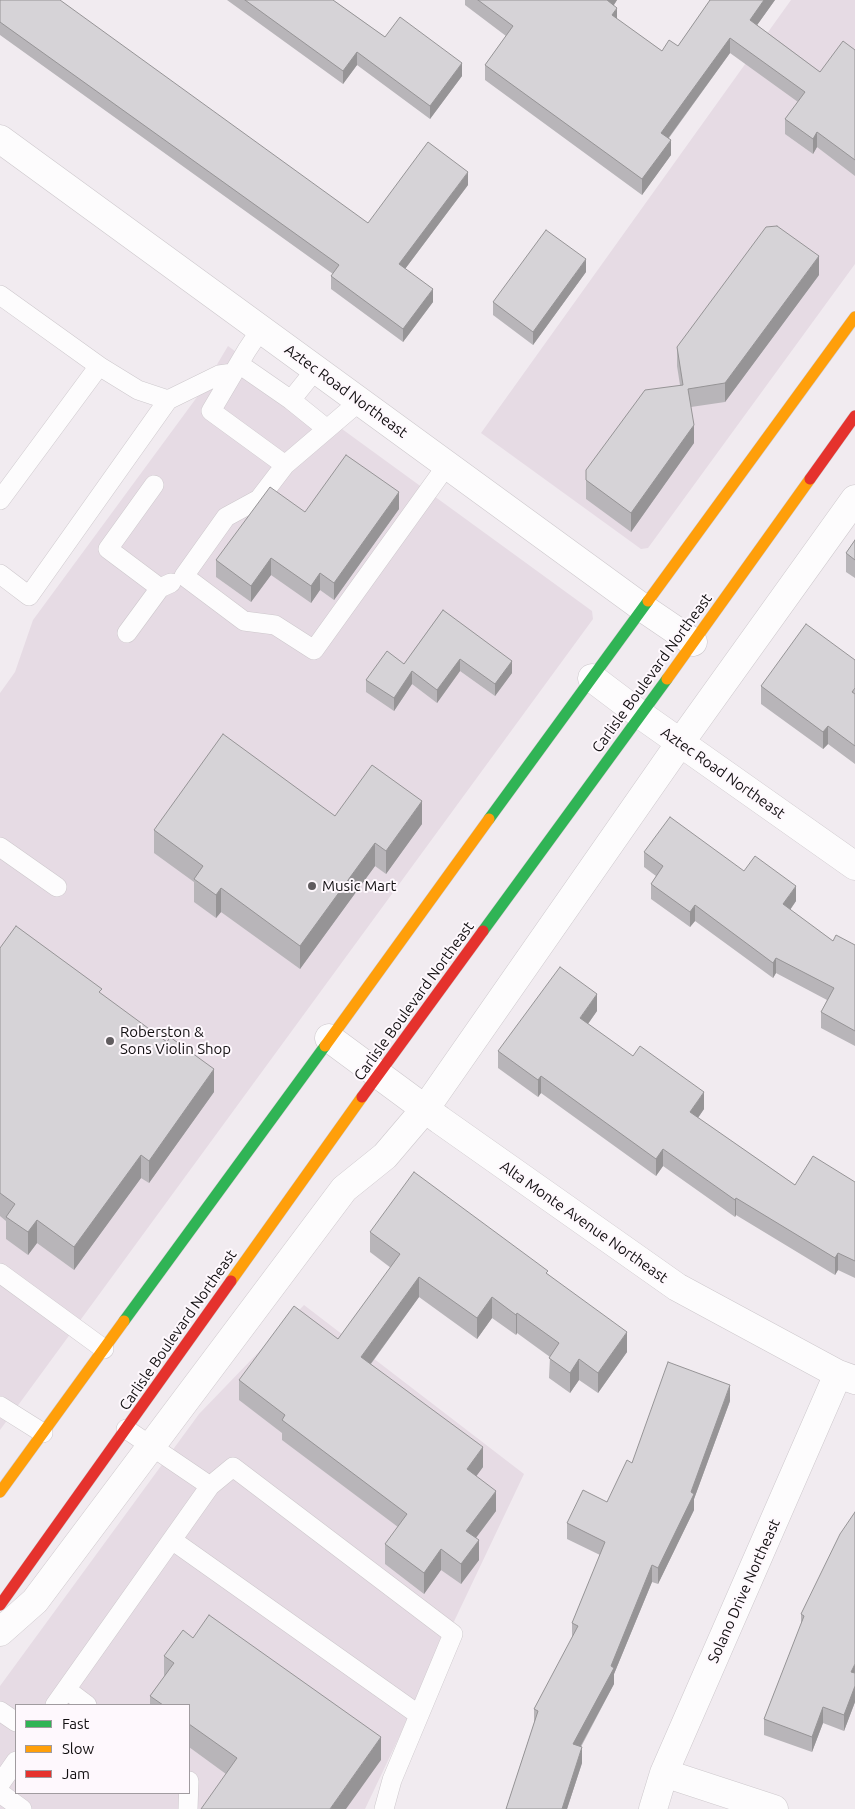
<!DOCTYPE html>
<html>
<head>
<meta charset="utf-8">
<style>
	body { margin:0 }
	#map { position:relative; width:855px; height:1809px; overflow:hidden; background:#f1ebf0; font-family:Ubuntu,sans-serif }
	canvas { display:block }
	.legend { position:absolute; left:15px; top:1704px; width:175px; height:90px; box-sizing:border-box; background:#fef8fd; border:1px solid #a09b9f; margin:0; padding:6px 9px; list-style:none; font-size:15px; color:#120f11 }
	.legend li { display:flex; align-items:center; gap:10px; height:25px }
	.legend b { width:25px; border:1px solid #a09b9f }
</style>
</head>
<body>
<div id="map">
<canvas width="855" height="1809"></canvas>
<ul class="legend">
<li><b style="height:6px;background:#30b455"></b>Fast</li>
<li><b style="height:6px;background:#ff9f0a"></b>Slow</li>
<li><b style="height:6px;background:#e5322d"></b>Jam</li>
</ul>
</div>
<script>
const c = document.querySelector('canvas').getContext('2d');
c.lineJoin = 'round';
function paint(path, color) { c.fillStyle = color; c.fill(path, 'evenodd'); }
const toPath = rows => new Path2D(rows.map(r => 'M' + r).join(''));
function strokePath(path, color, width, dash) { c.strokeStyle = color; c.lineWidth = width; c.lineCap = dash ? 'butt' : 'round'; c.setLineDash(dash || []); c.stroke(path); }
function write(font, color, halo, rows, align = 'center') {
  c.font = font + ' Ubuntu,sans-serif'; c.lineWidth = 4; c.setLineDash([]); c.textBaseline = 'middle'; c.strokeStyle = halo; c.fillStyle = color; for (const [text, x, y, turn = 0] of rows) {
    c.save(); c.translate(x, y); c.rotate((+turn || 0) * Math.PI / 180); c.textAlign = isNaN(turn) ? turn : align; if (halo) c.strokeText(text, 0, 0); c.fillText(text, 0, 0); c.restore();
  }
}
const built = toPath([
	[791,0,855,0,855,264,648,548,641,549,481,433],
	[228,346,592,611,593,619,0,1430,0,693,15,672,33,620,200,393],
	[304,1305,524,1474,365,1809,0,1809,0,1686,199,1414],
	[16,1705,189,1705,189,1793,16,1793]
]);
const lane = toPath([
	[0,295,99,366,138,390,168,400],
	[261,329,247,350,211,411,285,465,360,401],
	[239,364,291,400],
	[316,369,291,400,327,429],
	[285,465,259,499,226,517,184,576,244,621,275,625,314,650,447,465],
	[154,485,108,549,160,588],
	[0,500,99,366],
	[0,574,29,596,168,400,219,375,233,373],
	[127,633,160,588,171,583],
	[0,847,57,887],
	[0,1273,104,1349],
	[0,1406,43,1433],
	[126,1429,210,1486],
	[172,1540,419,1715],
	[67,1690,87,1705],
	[55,1705,210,1486,233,1467,453,1634,392,1780,384,1809],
	[0,1711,16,1722],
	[0,1784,16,1761],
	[0,1793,22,1809],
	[188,1809,189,1781]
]);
const street = toPath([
	[0,139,643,608,693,642],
	[592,678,641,715,855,866],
	[329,1038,440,1120,677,1287,838,1374,855,1380],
	[0,1632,35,1601,344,1189,385,1156,425,1109,680,743,855,499],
	[664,1773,774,1809],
	[653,1809,664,1773,838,1374]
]);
const fast = toPath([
	[489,819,648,601],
	[483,931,667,679],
	[124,1321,325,1046]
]);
const slow = toPath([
	[648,601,855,317],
	[667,679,810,479],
	[325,1046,489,819],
	[231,1281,362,1097],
	[0,1492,124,1321]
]);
const jam = toPath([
	[810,479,855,416],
	[362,1097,483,931],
	[0,1605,231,1281]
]);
const wall = toPath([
	[0,0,368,223,468,185,405,269,433,302,403,342,331,289,331,276,333,274,0,35],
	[227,0,333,0,385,37,462,76,430,119,357,65,343,84],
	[465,0,617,0,614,5,617,19,662,51,678,46,709,2,709,0,775,0,757,25,820,72,855,50,855,176,817,147,813,154,785,134,785,119,798,102,730,53,669,138,671,155,642,195,485,80,485,65,506,36,465,5],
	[586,272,533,345,493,315,493,302],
	[819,275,725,402,691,407,694,443,631,532,586,499,586,480,680,385,677,366,677,347],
	[399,509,334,600,320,590,311,603,271,575,251,602,216,577,216,560,305,512],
	[855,540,855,578,846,572,846,553],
	[443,610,512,673,495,696,460,671,437,703,412,684,394,711,366,692,366,680,404,664],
	[855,660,855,764,828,744,823,749,761,704,761,686],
	[335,816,422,824,386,874,375,866,300,969,221,912,216,918,194,902,194,882,154,853,154,830],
	[644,852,744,871,796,901,790,910,833,941,855,945,855,1046,821,1028,821,1012,827,1000,776,973,773,978,695,921,690,927,651,899,651,884,656,876,644,867],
	[0,948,102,995,214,1092,149,1183,141,1178,74,1270,37,1243,28,1255,6,1239,6,1221,0,1216],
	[597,1011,588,1024,704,1109,698,1118,795,1185,855,1182,855,1278,838,1270,835,1275,736,1215,735,1217,663,1166,656,1176,541,1093,538,1097,498,1068,498,1051],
	[370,1232,548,1274,627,1352,598,1393,579,1380,570,1393,549,1378,550,1357,517,1333,516,1335,492,1318,477,1339,419,1297,371,1364,483,1467,476,1476,496,1511,476,1538,479,1560,461,1584,441,1570,424,1594,385,1564,385,1544,398,1527,282,1440,282,1433,239,1400,239,1380,338,1339,391,1268,370,1252],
	[730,1401,694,1499,694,1510,658,1584,652,1582,614,1674,614,1684,581,1747,582,1763,567,1809,506,1809,534,1723,534,1709,572,1639,572,1623,600,1555,567,1539,567,1523,607,1502,632,1463],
	[855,1512,855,1702,844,1731,823,1723,812,1752,764,1735,764,1719,801,1624,801,1614],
	[193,1638,381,1760,226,1774,189,1747,189,1705,150,1705,150,1696,164,1677,164,1656]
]);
const shadedWall = toPath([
	[607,0,617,0,607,15],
	[764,0,775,0,750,35,750,20],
	[617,8,617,23,612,15],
	[730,38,730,53,661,148,661,133],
	[357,52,357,65,343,84,343,71],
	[462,63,462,76,430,119,430,106],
	[817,132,817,147,813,154,813,139],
	[671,140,671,155,642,195,642,179],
	[468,172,468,185,399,277,399,264],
	[819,256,819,275,725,402,725,383],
	[586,259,586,272,533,345,533,332],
	[433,289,433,302,403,342,403,329],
	[694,425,694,443,631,532,631,513],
	[399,492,399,509,334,600,334,583],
	[271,558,271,575,251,602,251,586],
	[320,573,320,590,311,603,311,586],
	[460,659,460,671,437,703,437,690],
	[512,661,512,673,495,696,495,684],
	[412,671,412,684,394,711,394,698],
	[828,726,828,744,823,749,823,732],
	[422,801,422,824,386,874,386,851],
	[375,843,375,866,300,969,300,946],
	[796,886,796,901,783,920,783,904],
	[221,888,221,912,216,918,216,895],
	[695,905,695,921,690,927,690,912],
	[776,958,776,973,773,978,773,963],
	[597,994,597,1011,580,1035,580,1018],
	[214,1069,214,1092,149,1183,149,1161],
	[541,1076,541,1093,538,1097,538,1080],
	[704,1092,704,1109,690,1129,690,1112],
	[663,1149,663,1166,656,1176,656,1159],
	[141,1155,141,1178,74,1270,74,1247],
	[736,1198,736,1215,735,1217,735,1200],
	[37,1220,37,1243,28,1255,28,1232],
	[838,1253,838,1270,835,1275,835,1258],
	[419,1277,419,1297,361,1377,361,1357],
	[492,1297,492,1318,477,1339,477,1318],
	[517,1313,517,1333,516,1335,516,1315],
	[627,1332,627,1352,598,1393,598,1373],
	[579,1359,579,1380,570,1393,570,1373],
	[730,1385,730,1401,694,1499,694,1510,658,1584,658,1568,691,1492],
	[483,1447,483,1467,467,1489,467,1469],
	[496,1491,496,1511,466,1551,466,1531],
	[479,1540,479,1560,461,1584,461,1564],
	[441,1549,441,1570,424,1594,424,1573],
	[652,1565,652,1582,614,1674,614,1684,573,1760,573,1744,611,1666],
	[855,1664,855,1679,851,1672],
	[855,1686,855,1702,844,1731,844,1715],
	[823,1707,823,1723,812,1752,812,1737],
	[381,1737,381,1760,346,1809,330,1809],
	[582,1747,582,1763,567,1809,562,1809]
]);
const building = toPath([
	[0,0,60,0,368,223,428,142,468,172,399,264,433,289,403,329,331,276,339,265,0,22,0,0],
	[245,0,333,0,385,37,400,17,462,63,430,106,357,52,343,71,245,0],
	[478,0,607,0,617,8,612,15,662,51,669,40,678,46,710,0,764,0,750,20,820,72,843,41,855,50,855,160,817,132,813,139,785,119,805,92,730,38,661,133,671,140,642,179,485,65,513,26,478,0],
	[777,226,819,256,725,383,688,389,694,425,631,513,586,480,586,470,645,390,683,385,677,347,766,227,777,226],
	[546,230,586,259,533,332,493,302,546,230],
	[346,455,399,492,334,583,320,573,311,586,271,558,251,586,216,560,270,487,305,512,346,455],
	[855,540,855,560,846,553,855,540],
	[443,610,512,661,495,684,460,659,437,690,412,671,394,698,366,680,387,651,404,664,443,610],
	[806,624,855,660,855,688,852,692,855,694,855,746,828,726,823,732,761,686,806,624],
	[223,734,335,816,372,765,422,801,386,851,375,843,300,946,221,888,216,895,194,879,203,866,154,830,223,734],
	[670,817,744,871,755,856,796,886,783,904,833,941,836,935,855,945,855,1031,821,1012,834,988,776,958,773,963,695,905,690,912,651,884,663,866,644,852,670,817],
	[16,926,102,989,99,992,167,1042,170,1037,214,1069,149,1161,141,1155,74,1247,37,1220,28,1232,6,1217,15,1204,0,1193,0,948,16,926],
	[560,967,597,994,580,1018,633,1056,640,1046,704,1092,690,1112,795,1185,813,1156,855,1182,855,1261,838,1253,835,1258,736,1198,735,1200,663,1149,656,1159,541,1076,538,1080,498,1051,560,967],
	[414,1172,548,1271,546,1273,627,1332,598,1373,579,1359,570,1373,549,1358,559,1343,517,1313,516,1315,492,1297,477,1318,419,1277,361,1357,483,1447,467,1469,496,1491,466,1531,479,1540,461,1564,441,1549,424,1573,385,1544,407,1514,282,1420,285,1415,239,1380,294,1306,338,1339,400,1254,370,1232,414,1172],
	[668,1362,730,1385,691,1492,694,1494,658,1568,652,1565,611,1666,614,1668,573,1744,582,1747,562,1809,506,1809,538,1711,534,1709,578,1626,572,1623,605,1542,567,1523,583,1490,607,1502,627,1460,632,1463,668,1362],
	[855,1512,855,1664,851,1672,855,1673,855,1686,844,1715,823,1707,812,1737,764,1719,804,1616,801,1614,840,1534,855,1512],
	[209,1615,381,1737,330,1809,201,1809,237,1758,189,1724,189,1705,163,1705,150,1696,174,1663,164,1656,183,1630,193,1638,209,1615]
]);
const markers = [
	[312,886,5,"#605c5f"],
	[110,1041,5,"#605c5f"]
];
const streetNames = [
	["Aztec Road Northeast",346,391,36],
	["Carlisle Boulevard Northeast",652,673,-54],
	["Aztec Road Northeast",723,773,35],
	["Carlisle Boulevard Northeast",414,1001,-54],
	["Alta Monte Avenue Northeast",584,1222,35],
	["Carlisle Boulevard Northeast",178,1330,-55],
	["Solano Drive Northeast",744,1591,-66]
];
const poiNames = [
	["Music Mart",322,886],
	["Roberston &",120,1032],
	["Sons Violin Shop",120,1049]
];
paint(built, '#e6dbe4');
strokePath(lane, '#cdc8cc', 20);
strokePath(street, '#cdc8cc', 29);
strokePath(fast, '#cdc8cc', 12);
strokePath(slow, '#cdc8cc', 12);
strokePath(jam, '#cdc8cc', 12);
strokePath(lane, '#fdfcfd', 19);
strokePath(street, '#fdfcfd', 28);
strokePath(fast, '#30b455', 11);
strokePath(slow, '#ff9f0a', 11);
strokePath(jam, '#e5322d', 11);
paint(wall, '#b8b5b9');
paint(shadedWall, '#969496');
paint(building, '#d6d3d7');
strokePath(building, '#969496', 1);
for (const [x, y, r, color] of markers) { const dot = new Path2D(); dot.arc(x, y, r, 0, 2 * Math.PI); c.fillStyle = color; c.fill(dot); strokePath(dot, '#fef8fd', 2); }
write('15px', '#120f11', '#fef8fd', streetNames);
write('15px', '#120f11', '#fef8fd', poiNames, 'left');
</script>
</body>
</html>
